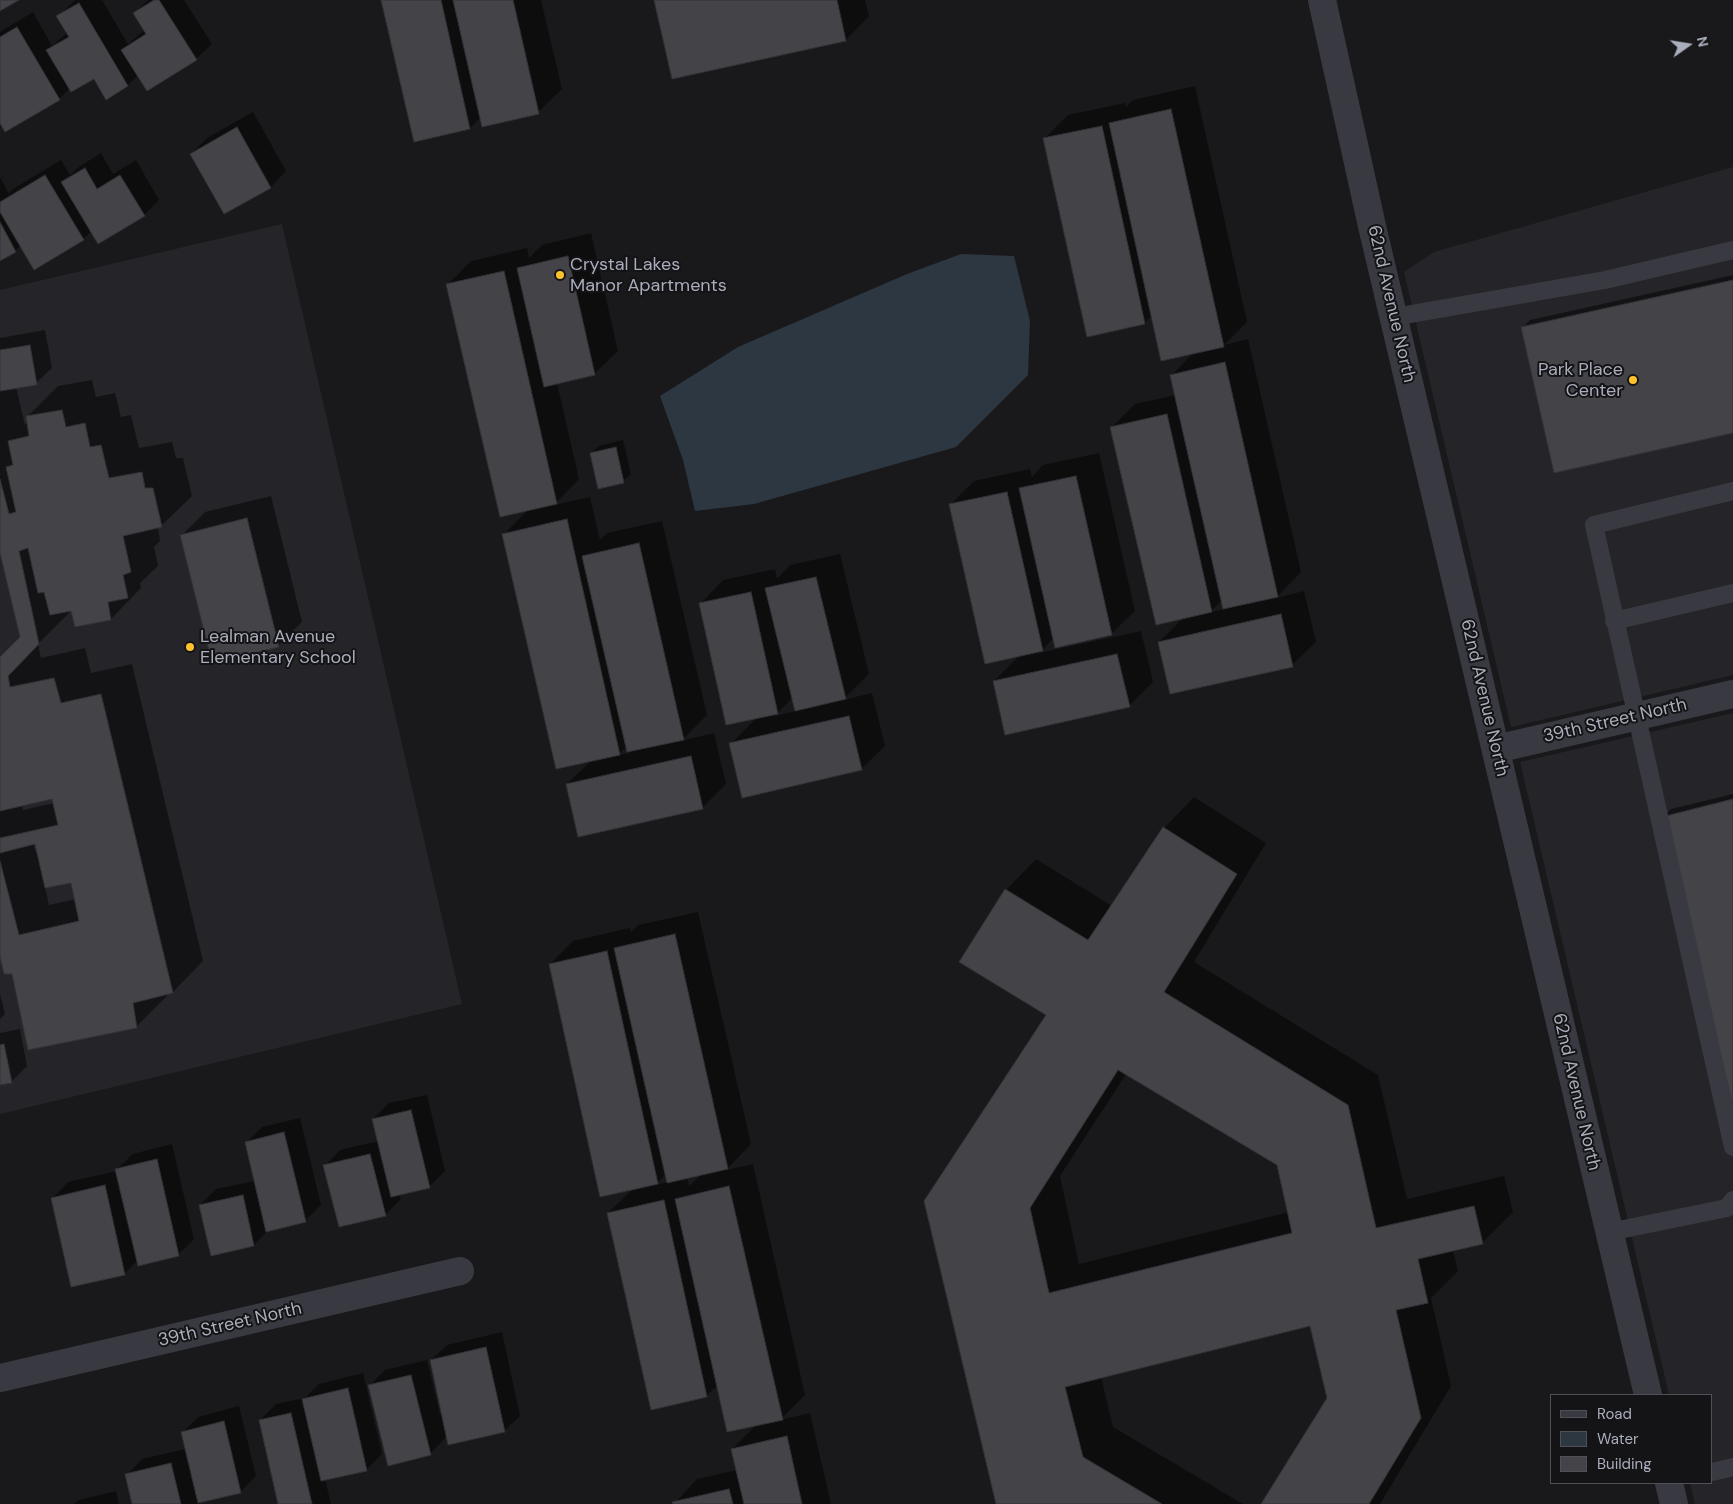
<!DOCTYPE html>
<html>
<head>
<meta charset="utf-8">
<style>
	body { margin:0 }
	#map { position:relative; width:1733px; height:1504px; overflow:hidden; background:#19191b; font-family:"DM Sans",sans-serif }
	canvas { display:block }
	.legend { position:absolute; left:1550px; top:1394px; width:162px; height:90px; box-sizing:border-box; background:#141316; border:1px solid #505158; margin:0; padding:6px 9px; list-style:none; font-size:15px; color:#aaaebc }
	.legend li { display:flex; align-items:center; gap:10px; height:25px }
	.legend b { width:25px; border:1px solid #505158 }
	.north { position:absolute; left:1663px; top:20px; width:50px; height:50px; -webkit-text-stroke:4px #141316; paint-order:stroke; rotate:77deg; font-size:14px; font-weight:700; line-height:20px; text-align:center; color:#aaaebc }
	.north::after { content:''; display:block; margin:auto; width:18px; height:22px; background:#aaaebc; clip-path:polygon(50% 0,100% 100%,50% 72%,0 100%) }
</style>
</head>
<body>
<div id="map">
<canvas width="1733" height="1504"></canvas>
<ul class="legend">
<li><b style="height:6px;background:#393a41"></b>Road</li>
<li><b style="height:14px;background:#2d3741"></b>Water</li>
<li><b style="height:14px;background:#434348"></b>Building</li>
</ul>
<div class="north">N</div>
</div>
<script>
const c = document.querySelector('canvas').getContext('2d');
c.lineJoin = 'round';
function paint(path, color) { c.fillStyle = color; c.fill(path, 'evenodd'); }
const toPath = rows => new Path2D(rows.map(r => 'M' + r).join(''));
function strokePath(path, color, width, dash) { c.strokeStyle = color; c.lineWidth = width; c.lineCap = dash ? 'butt' : 'round'; c.setLineDash(dash || []); c.stroke(path); }
function write(font, color, halo, rows, align = 'center') {
  c.font = font + ' "DM Sans",sans-serif'; c.lineWidth = 4; c.setLineDash([]); c.textBaseline = 'middle'; c.strokeStyle = halo; c.fillStyle = color; for (const [text, x, y, turn = 0] of rows) {
    c.save(); c.translate(x, y); c.rotate((+turn || 0) * Math.PI / 180); c.textAlign = isNaN(turn) ? turn : align; if (halo) c.strokeText(text, 0, 0); c.fillText(text, 0, 0); c.restore();
  }
}
const built = toPath([
	[1733,167,1733,675,1511,727,1404,272,1434,252],
	[282,224,462,1004,0,1114,0,290],
	[1733,713,1733,1504,1695,1504,1690,1483,1712,1483,1712,1395,1669,1395,1520,762]
]);
const water = toPath([
	[961,254,1014,256,1030,321,1028,375,956,447,754,504,695,511,683,460,660,396,738,347,907,274]
]);
const shadow = toPath([
	[75,0,102,0,128,44,145,30,135,13,148,0,184,0,212,44,196,59,138,75,128,85,94,77,70,88,59,99,0,120,0,32,33,12,52,46,68,32,58,17],
	[383,0,541,0,562,89,538,112,481,117,470,128],
	[656,0,865,0,869,16,846,40],
	[1195,86,1247,322,1224,345,1248,339,1301,572,1276,598,1304,591,1316,642,1292,665,1159,642,1184,617,1112,427,1135,404,1176,395,1172,375,1194,352,1152,315,1145,323,1088,335,1044,139,1068,115,1125,103,1126,107,1133,100],
	[1222,600,1225,609,1210,612],
	[253,112,286,171,271,187,224,212,191,154,207,138],
	[101,153,113,174,136,160,159,200,144,215,92,231,83,239,21,245,15,251,0,260,0,177,9,194,13,189,61,160,70,175,79,167],
	[591,233,618,351,594,374,557,383,579,479,554,505,590,497,600,540,607,533,662,521,707,715,681,741,714,733,726,784,702,808,567,784,592,760,504,534,529,509,448,284,471,261,527,248,529,258,542,245],
	[627,746,629,753,618,755],
	[1733,275,1733,432,1523,327,1530,320],
	[45,330,52,368,36,383,16,387,25,425,28,422,27,417,58,386,92,380,96,397,115,393,121,417,131,415,139,448,172,442,176,458,183,458,192,496,161,526,158,527,160,541,154,547,158,566,140,583,141,588,111,619,76,626,72,609,69,610,69,613,38,644,41,658,85,648,91,673,132,664,203,961,173,992,167,993,167,996,136,1027,13,973,0,951,0,658,21,637,0,548,0,338],
	[53,798,54,803,23,810,22,805],
	[36,842,38,851,36,852,33,843],
	[72,881,76,899,49,905,45,887],
	[623,440,631,474,623,481,591,453,599,446],
	[1099,453,1135,611,1111,634,1054,638,1039,653,1141,631,1153,682,1129,706,994,681,1020,655,950,505,974,481,1030,469,1032,477,1043,465],
	[271,496,302,622,278,646,182,535,205,512],
	[840,554,869,674,843,700,872,693,885,746,861,769,731,744,757,717,700,604,723,580,775,569,777,579,790,565],
	[793,697,796,711,775,716],
	[1733,794,1733,1102,1663,817,1671,809],
	[1194,797,1266,843,1194,962,1378,1075,1407,1199,1504,1176,1513,1212,1482,1243,1453,1250,1458,1271,1431,1298,1451,1386,1380,1504,1262,1504,1328,1398,1311,1324,1101,1377,1113,1427,1243,1504,997,1504,1048,1015,1006,890,1036,859,1112,906,1164,828],
	[1126,1074,1278,1165,1289,1212,1079,1264,1060,1176],
	[698,912,751,1144,726,1170,753,1164,805,1395,780,1420,810,1413,831,1504,674,1504,697,1479,737,1470,732,1449,757,1424,718,1385,706,1396,608,1213,634,1188,550,964,573,941,630,928,631,932,638,925],
	[666,1174,668,1182,655,1185],
	[702,1174,689,1186,687,1177],
	[0,994,5,1014,0,1019],
	[20,1029,27,1066,11,1082,0,1084,0,1033],
	[427,1095,445,1171,429,1187,399,1194,401,1199,385,1215,325,1166,340,1150,379,1141,373,1119,389,1103],
	[300,1118,321,1205,305,1221,268,1230,254,1245,200,1205,216,1189,255,1181,246,1143,262,1127],
	[172,1144,194,1239,178,1255,138,1260,125,1273,72,1285,53,1198,68,1182,117,1171,117,1169,133,1154],
	[502,1332,520,1416,504,1431,447,1436,430,1454,369,1386,385,1370,427,1360,440,1414,443,1414,431,1360,447,1345],
	[363,1373,382,1454,366,1470,325,1479,331,1504,279,1504,260,1420,276,1404,305,1398,319,1384],
	[239,1406,256,1476,241,1491,200,1501,200,1504,134,1504,127,1475,142,1459,186,1449,182,1433,198,1417],
	[116,1491,119,1504,74,1504,79,1500]
]);
const building = toPath([
	[0,0,19,0,0,11,0,0],
	[154,0,159,0,197,60,147,91,121,50,146,34,133,13,154,0],
	[381,0,441,0,470,129,414,142,381,0],
	[453,0,513,0,539,114,482,127,453,0],
	[654,0,837,0,846,41,672,79,654,0],
	[79,3,128,86,106,100,94,79,71,92,46,50,69,37,56,16,79,3],
	[17,27,60,100,5,132,0,123,0,37,17,27],
	[1171,109,1224,347,1161,361,1109,123,1171,109],
	[1102,126,1145,324,1087,337,1043,138,1102,126],
	[237,127,271,188,224,214,190,154,237,127],
	[85,168,97,189,120,175,145,216,98,244,61,182,85,168],
	[45,175,84,240,34,270,0,212,0,202,45,175],
	[0,222,16,252,0,261,0,222],
	[568,256,595,375,544,387,517,268,568,256],
	[504,271,557,504,500,517,446,284,504,271],
	[1733,280,1733,433,1554,473,1521,327,1733,280],
	[30,345,37,385,0,391,0,350,30,345],
	[1225,362,1278,597,1223,609,1170,375,1225,362],
	[62,410,66,427,85,423,90,447,101,445,109,478,142,472,145,488,153,488,162,527,123,536,131,572,123,575,128,598,108,602,111,620,75,627,71,611,50,615,44,592,38,593,28,548,19,551,39,644,8,676,10,687,54,678,61,703,101,694,173,993,133,1003,137,1028,28,1050,12,974,4,974,0,957,0,861,19,935,79,921,71,883,45,888,35,844,0,853,0,838,58,825,52,799,0,811,0,657,20,637,0,553,0,479,9,514,16,512,6,467,13,465,8,441,29,436,26,416,62,410],
	[1167,414,1212,612,1156,625,1110,427,1167,414],
	[616,447,624,483,598,489,590,453,616,447],
	[1076,476,1112,635,1055,648,1019,488,1076,476],
	[1007,492,1043,651,985,664,949,504,1007,492],
	[247,518,279,647,212,663,180,535,247,518],
	[567,519,620,755,556,769,502,534,567,519],
	[639,543,684,740,627,752,582,556,639,543],
	[816,577,846,699,795,711,765,588,816,577],
	[751,592,778,714,726,725,699,603,751,592],
	[1281,614,1293,667,1170,694,1158,642,1281,614],
	[1117,654,1130,707,1005,735,993,681,1117,654],
	[849,716,862,770,742,798,729,743,849,716],
	[691,756,703,809,578,837,566,784,691,756],
	[1733,799,1733,1107,1662,817,1733,799],
	[1163,827,1237,874,1164,992,1348,1105,1376,1228,1474,1206,1483,1244,1418,1259,1428,1303,1396,1310,1421,1418,1369,1504,1261,1504,1327,1398,1310,1326,1065,1387,1083,1457,1162,1504,996,1504,924,1201,1046,1015,959,962,1005,889,1088,940,1163,827],
	[1118,1070,1277,1165,1292,1233,1049,1293,1030,1208,1118,1070],
	[675,934,728,1169,667,1183,614,948,675,934],
	[607,951,658,1184,600,1197,549,964,607,951],
	[4,1044,12,1083,0,1085,0,1045,4,1044],
	[411,1110,430,1188,391,1197,372,1119,411,1110],
	[284,1132,306,1222,266,1232,245,1142,284,1132],
	[370,1154,386,1216,339,1227,323,1165,370,1154],
	[157,1159,179,1256,138,1266,115,1169,157,1159],
	[105,1185,125,1275,71,1287,51,1198,105,1185],
	[729,1186,783,1420,727,1432,675,1199,729,1186],
	[243,1195,254,1246,211,1256,199,1205,243,1195],
	[664,1200,707,1397,651,1410,607,1213,664,1200],
	[486,1347,505,1432,448,1445,430,1360,486,1347],
	[411,1375,431,1455,388,1466,368,1385,411,1375],
	[348,1388,367,1471,321,1481,302,1399,348,1388],
	[291,1413,312,1504,278,1504,259,1420,291,1413],
	[224,1421,241,1493,198,1503,181,1432,224,1421],
	[787,1436,802,1504,744,1504,731,1449,787,1436],
	[171,1463,181,1504,132,1504,125,1474,171,1463],
	[729,1489,733,1504,673,1504,672,1502,729,1489]
]);
const service = toPath([
	[1394,317,1605,280,1733,250],
	[1733,491,1594,525,1733,1147],
	[1614,621,1733,593],
	[1609,1232,1727,1208,1733,1200],
	[1712,1472,1733,1467]
]);
const minor = toPath([
	[1496,749,1733,694],
	[0,1378,460,1271]
]);
const tertiary = toPath([
	[1322,0,1372,226,1648,1395],
	[1669,1483,1674,1504]
]);
const markers = [
	[560,275,5,"#ffc22d"],
	[1633,380,5,"#ffc22d"],
	[190,647,5,"#ffc22d"]
];
const poiNames = [
	["Crystal Lakes",570,265],
	["Manor Apartments",570,286],
	["Park Place",1623,370,"right"],
	["Center",1623,391,"right"],
	["Lealman Avenue",200,637],
	["Elementary School",200,658]
];
const streetNames = [
	["62nd Avenue North",1391,304,77],
	["62nd Avenue North",1484,698,77],
	["39th Street North",1615,721,-13],
	["62nd Avenue North",1576,1092,77],
	["39th Street North",230,1325,-13]
];
paint(built, '#252428');
paint(water, '#2d3741');
paint(shadow, '#0007');
paint(building, '#434348');
strokePath(building, '#333237', 1);
strokePath(service, '#393a41', 18);
strokePath(minor, '#393a41', 28);
strokePath(tertiary, '#393a41', 28);
for (const [x, y, r, color] of markers) { const dot = new Path2D(); dot.arc(x, y, r, 0, 2 * Math.PI); c.fillStyle = color; c.fill(dot); strokePath(dot, '#141316', 2); }
write('18px', '#aaaebc', '#141316', poiNames, 'left');
write('18px', '#aaaebc', '#141316', streetNames);
</script>
</body>
</html>
